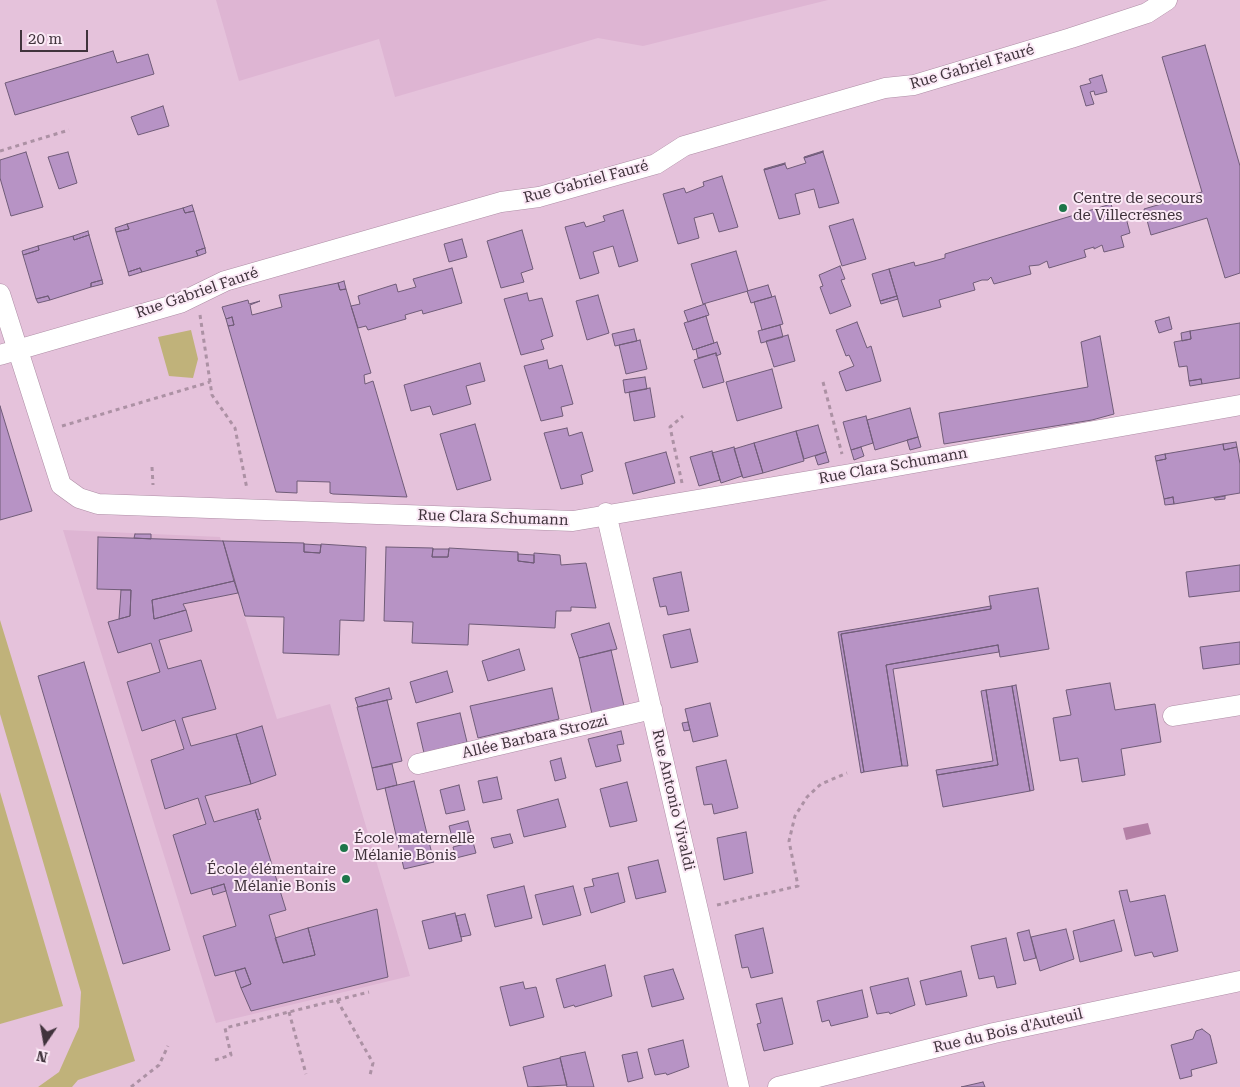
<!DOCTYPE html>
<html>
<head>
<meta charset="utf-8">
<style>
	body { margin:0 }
	#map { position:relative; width:1240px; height:1087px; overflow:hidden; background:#e5c2db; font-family:"Roboto Serif",serif }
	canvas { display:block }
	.north { position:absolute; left:20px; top:1017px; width:50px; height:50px; -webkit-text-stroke:4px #fbe9f6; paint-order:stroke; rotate:192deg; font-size:14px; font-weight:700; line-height:20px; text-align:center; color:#40333c }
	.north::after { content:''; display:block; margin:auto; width:18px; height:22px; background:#40333c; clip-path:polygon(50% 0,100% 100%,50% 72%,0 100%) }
	.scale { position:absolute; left:20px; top:30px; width:68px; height:22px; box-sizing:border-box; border:2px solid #40333c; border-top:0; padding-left:6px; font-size:15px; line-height:18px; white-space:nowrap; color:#40333c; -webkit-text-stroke:4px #fbe9f6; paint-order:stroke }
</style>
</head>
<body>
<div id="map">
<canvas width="1240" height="1087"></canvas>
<div class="north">N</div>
<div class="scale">20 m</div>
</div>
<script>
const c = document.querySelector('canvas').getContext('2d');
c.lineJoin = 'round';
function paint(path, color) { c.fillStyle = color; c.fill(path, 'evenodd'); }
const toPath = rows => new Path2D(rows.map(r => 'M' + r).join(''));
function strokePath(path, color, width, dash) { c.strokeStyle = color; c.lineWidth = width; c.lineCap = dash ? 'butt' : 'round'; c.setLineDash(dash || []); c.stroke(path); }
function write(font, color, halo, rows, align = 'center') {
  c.font = font + ' "Roboto Serif",serif'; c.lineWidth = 4; c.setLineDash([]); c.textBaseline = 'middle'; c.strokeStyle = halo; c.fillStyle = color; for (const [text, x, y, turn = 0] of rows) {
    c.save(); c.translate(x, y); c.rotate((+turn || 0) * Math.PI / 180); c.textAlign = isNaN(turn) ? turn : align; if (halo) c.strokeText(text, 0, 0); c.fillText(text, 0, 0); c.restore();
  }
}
const built = toPath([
	[216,0,828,0,643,46,598,38,395,97,379,39,239,81],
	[63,530,220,537,277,719,330,704,410,976,216,1023]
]);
const green = toPath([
	[191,330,198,359,193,378,169,376,158,337],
	[0,620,135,1061,78,1080,72,1087,38,1087,59,1072,79,1027,81,992,0,714],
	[0,792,63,1006,0,1024]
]);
const water = toPath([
	[1148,823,1151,834,1126,840,1123,828]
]);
const building = toPath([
	[1205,45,1240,166,1240,273,1225,278,1207,218,1151,235,1144,209,1202,192,1162,57,1205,45],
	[113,51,117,63,148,54,154,74,15,115,5,83,113,51],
	[1102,75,1107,92,1095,95,1094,91,1090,92,1094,104,1086,106,1080,86,1091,83,1089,79,1102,75],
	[163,106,169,126,138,135,131,117,163,106],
	[823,151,823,152,804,158,804,157,823,151],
	[26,152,43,207,11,216,0,178,0,160,26,152],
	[68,152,77,183,59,189,48,157,68,152],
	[823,152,839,203,819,208,814,189,795,194,800,214,779,219,764,170,785,164,787,169,806,163,804,158,823,152],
	[785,163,785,164,764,170,764,169,785,163],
	[722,176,738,227,719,232,713,213,694,218,699,238,678,244,663,194,684,188,686,193,704,186,703,182,722,176],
	[1111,204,1115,217,1125,214,1130,233,1121,236,1124,247,1104,252,1102,245,1094,249,1094,247,1084,250,1086,257,1049,268,1047,261,1039,265,1029,266,1031,274,994,284,991,277,988,280,982,280,973,283,975,290,939,300,941,307,903,317,889,269,914,262,915,266,927,263,945,258,945,254,1111,204],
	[192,205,194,211,185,213,183,208,192,205],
	[183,208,185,213,194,211,205,248,196,251,198,256,142,272,140,268,128,272,116,232,129,229,127,224,183,208],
	[623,210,638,261,619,267,613,246,593,252,599,273,580,279,565,227,584,222,586,227,605,221,603,216,623,210],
	[853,219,866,259,842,266,829,226,853,219],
	[127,224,129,229,116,232,115,228,127,224],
	[522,230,533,269,521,273,524,282,501,288,487,241,522,230],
	[88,231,89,235,74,240,73,236,88,231],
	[89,235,102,280,91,283,91,287,50,300,48,296,36,299,23,255,39,250,38,246,73,236,74,240,89,235],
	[462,239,467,257,449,262,444,244,462,239],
	[38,246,39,250,23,255,22,251,38,246],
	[205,248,206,253,198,256,196,251,205,248],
	[736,251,748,291,703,304,691,264,736,251],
	[840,266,845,279,841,280,851,306,830,314,820,287,823,286,819,275,840,266],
	[140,268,142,272,129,276,128,272,140,268],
	[452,268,462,303,423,314,422,310,405,315,406,319,368,330,366,326,358,328,351,306,360,304,358,296,396,284,398,292,416,287,413,279,452,268],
	[889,269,897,296,880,301,872,274,889,269],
	[102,280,103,284,91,287,91,283,102,280],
	[344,281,346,289,340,290,338,283,344,281],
	[338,283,340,290,346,289,371,373,364,375,365,384,373,381,407,497,333,494,330,493,330,482,297,481,297,493,276,492,228,326,234,325,232,317,226,319,222,307,248,300,249,304,260,301,250,305,252,315,282,307,279,295,338,283],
	[768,285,772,297,751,303,747,291,768,285],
	[527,293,529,301,542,298,553,336,541,340,544,349,521,355,504,299,527,293],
	[598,295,609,333,587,340,576,301,598,295],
	[48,296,50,300,38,303,36,299,48,296],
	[775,296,783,324,762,330,754,302,775,296],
	[897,296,898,299,881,304,880,301,897,296],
	[705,304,709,315,688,322,684,311,705,304],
	[706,316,714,343,693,350,684,323,706,316],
	[232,317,234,325,228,326,226,319,232,317],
	[1169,317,1172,329,1159,333,1155,321,1169,317],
	[857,322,867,348,871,346,881,381,846,391,839,372,854,366,849,355,846,356,836,330,857,322],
	[1240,323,1240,378,1202,384,1201,379,1189,381,1187,366,1179,367,1174,342,1191,339,1190,331,1240,323],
	[780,325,783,337,761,343,758,331,780,325],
	[634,329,637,341,615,346,612,334,634,329],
	[1190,331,1191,339,1182,341,1181,333,1190,331],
	[788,335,795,361,774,367,766,341,788,335],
	[1100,336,1114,414,1092,420,944,444,939,413,1088,387,1081,342,1100,336],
	[640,340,647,369,626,374,619,345,640,340],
	[717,342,721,354,716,356,716,353,698,358,696,349,717,342],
	[716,353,724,382,703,388,694,360,716,353],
	[547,360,549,369,562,365,573,404,561,407,563,416,541,421,524,366,547,360],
	[480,363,485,381,466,386,471,404,433,415,430,406,411,411,404,385,480,363],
	[772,369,782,408,737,421,726,382,772,369],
	[645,377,647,389,625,393,623,380,645,377],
	[1201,379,1202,384,1190,386,1189,381,1201,379],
	[650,388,655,417,634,421,629,392,650,388],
	[0,406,32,511,0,520,0,406],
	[910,408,918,437,875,450,867,420,910,408],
	[866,416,873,443,851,450,843,422,866,416],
	[475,424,491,480,457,490,440,434,475,424],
	[818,425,826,452,804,459,796,431,818,425],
	[567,428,569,436,582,432,593,471,581,475,583,484,561,489,544,433,567,428],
	[796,431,804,461,763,473,754,443,796,431],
	[918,437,921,447,910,450,907,440,918,437],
	[1236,442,1237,447,1224,450,1223,444,1236,442],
	[754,443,763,473,743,478,734,449,754,443],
	[1223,444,1224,450,1237,447,1240,464,1240,493,1174,504,1173,497,1164,499,1156,461,1166,459,1165,454,1223,444],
	[734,447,742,476,721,483,712,453,734,447],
	[861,447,864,456,854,460,851,450,861,447],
	[712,451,720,480,699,486,690,457,712,451],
	[666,452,675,483,633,494,625,463,666,452],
	[826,452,829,462,818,465,815,456,826,452],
	[1165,454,1166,459,1156,461,1155,456,1165,454],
	[1225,496,1225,499,1215,500,1214,498,1225,496],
	[1173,497,1174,504,1165,505,1164,499,1173,497],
	[135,534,151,534,151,539,134,538,135,534],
	[98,537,223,541,234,581,152,600,154,619,186,610,192,631,159,640,168,669,201,660,216,709,182,718,191,746,236,734,251,784,205,796,214,822,255,810,286,910,269,915,283,963,315,955,308,928,377,909,388,977,251,1011,241,988,251,984,245,968,215,976,203,936,236,926,224,884,191,894,173,835,206,824,198,798,165,809,151,760,184,749,175,720,142,731,127,682,160,672,151,643,118,653,108,622,130,616,131,590,97,589,98,537],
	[223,541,304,543,304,552,320,553,321,544,366,547,364,621,340,620,339,655,283,653,284,617,245,616,223,541],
	[304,544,321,545,320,553,304,552,304,544],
	[386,547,433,548,432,557,448,557,449,548,518,552,518,561,534,563,534,553,560,555,561,565,586,563,596,608,571,607,571,611,556,611,555,628,469,624,468,645,412,643,413,622,384,621,386,547],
	[433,549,449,549,448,557,432,557,433,549],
	[518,554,534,555,534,563,518,561,518,554],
	[1240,565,1240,591,1189,597,1186,572,1240,565],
	[681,572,689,611,668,615,666,606,660,607,653,578,681,572],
	[234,581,238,593,183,604,186,610,154,619,152,600,234,581],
	[1038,588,1049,649,1000,657,998,645,886,665,902,766,864,772,841,634,991,609,989,596,1038,588],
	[121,590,131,590,130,616,119,619,121,590],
	[991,606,991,609,841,634,864,772,861,773,838,632,991,606],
	[609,623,617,649,579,658,571,634,609,623],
	[690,629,698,662,671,668,663,635,690,629],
	[1240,642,1240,664,1203,669,1200,647,1240,642],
	[998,645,999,652,893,669,908,766,902,766,886,665,998,645],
	[519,649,525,670,488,681,482,661,519,649],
	[611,650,624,706,592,714,579,658,611,650],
	[84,662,170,950,123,964,38,676,84,662],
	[447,671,453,692,416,703,410,682,447,671],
	[1110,683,1115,710,1155,704,1161,742,1121,749,1125,775,1082,782,1078,758,1060,761,1053,718,1071,715,1066,690,1110,683],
	[1016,685,1034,790,1030,791,1012,686,1016,685],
	[1012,686,1030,791,943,807,937,775,998,765,986,690,1012,686],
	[389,688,392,699,358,707,355,698,389,688],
	[552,688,559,719,478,738,470,706,552,688],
	[986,690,998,765,937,775,936,770,993,761,981,691,986,690],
	[387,700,402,761,372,768,357,707,387,700],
	[710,703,718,736,693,742,685,709,710,703],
	[460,713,467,742,424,753,417,723,460,713],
	[688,722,690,730,684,731,682,723,688,722],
	[262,726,276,775,251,784,236,734,262,726],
	[621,731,624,744,617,745,621,761,596,767,588,739,621,731],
	[561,758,566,778,555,781,550,761,561,758],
	[726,760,738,808,714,814,712,804,704,805,696,767,726,760],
	[392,764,397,785,377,790,372,768,392,764],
	[497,777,502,799,483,803,478,781,497,777],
	[414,781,434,862,404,869,385,788,414,781],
	[627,782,637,821,610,827,600,789,627,782],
	[459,785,465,810,446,814,440,790,459,785],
	[558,799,566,827,524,837,517,810,558,799],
	[258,809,261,819,258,820,255,810,258,809],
	[468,821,471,832,452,837,449,826,468,821],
	[746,832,753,873,724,880,717,838,746,832],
	[510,834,513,843,494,848,491,838,510,834],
	[473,842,476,853,456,858,453,847,473,842],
	[658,860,666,892,636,899,628,867,658,860],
	[618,873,625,902,591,913,584,888,594,886,592,879,618,873],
	[224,884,226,891,213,895,211,888,224,884],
	[524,886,532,918,495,927,487,895,524,886],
	[573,886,581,915,543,925,535,895,573,886],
	[1127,890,1130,902,1165,895,1178,951,1154,957,1152,952,1135,956,1119,891,1127,890],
	[455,913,462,941,429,949,422,921,455,913],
	[465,914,471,935,461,937,456,916,465,914],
	[1114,920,1122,951,1080,962,1073,931,1114,920],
	[308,928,315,955,283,963,275,938,308,928],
	[763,928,773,973,751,978,748,967,742,968,735,935,763,928],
	[1066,929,1074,959,1040,971,1031,937,1066,929],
	[1029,930,1036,958,1024,961,1017,933,1029,930],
	[1006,938,1016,984,997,988,994,976,979,979,971,946,1006,938],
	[605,965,612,996,575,1007,574,1005,564,1008,556,979,605,965],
	[245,968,251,984,241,988,235,971,245,968],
	[673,969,684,999,652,1007,644,976,673,969],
	[961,971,967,996,926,1005,920,981,961,971],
	[908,978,915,1005,890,1014,889,1012,877,1014,870,987,908,978],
	[523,982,525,989,536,987,544,1017,510,1026,500,987,523,982],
	[862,990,868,1017,831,1026,829,1020,822,1022,817,1001,862,990],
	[782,998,793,1044,764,1051,757,1024,761,1023,756,1004,782,998],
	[1202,1029,1210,1035,1217,1063,1191,1070,1192,1076,1180,1079,1171,1045,1193,1039,1196,1031,1202,1029],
	[683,1040,689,1067,667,1075,666,1073,655,1075,648,1049,683,1040],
	[585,1052,594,1087,567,1087,560,1057,585,1052],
	[637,1052,643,1078,628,1082,622,1055,637,1052],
	[560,1058,567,1085,528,1087,523,1067,560,1058],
	[983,1082,985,1087,961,1087,983,1082]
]);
const path = toPath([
	[0,151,69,130],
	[200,315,212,395,235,428,247,489],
	[823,382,842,454],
	[62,426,210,382],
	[152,467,153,485],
	[682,483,670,427,683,416],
	[717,905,798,886,789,841,795,816,807,797,821,784,847,773],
	[337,1000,373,1063,370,1075],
	[289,1012,306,1074],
	[215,1060,231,1055,225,1028,369,992],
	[131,1087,159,1065,168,1046]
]);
const minor = toPath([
	[0,294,61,485,79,498,98,504,573,521,880,469,1240,405],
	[0,355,180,303,225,281,501,202,539,197,656,164,684,146,885,88,914,85,1071,38,1147,13,1167,0],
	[606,513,739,1087],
	[1173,716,1240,705],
	[418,764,652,709],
	[778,1087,994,1033,1240,981]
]);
const markers = [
	[1063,208,5,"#1d7549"],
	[344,848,5,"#1d7549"],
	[346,879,5,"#1d7549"]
];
const streetNames = [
	["Rue Gabriel Fauré",972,67,-16],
	["Rue Gabriel Fauré",586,182,-15],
	["Rue Gabriel Fauré",197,293,-19],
	["Rue Clara Schumann",893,466,-10],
	["Rue Clara Schumann",493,518,2],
	["Allée Barbara Strozzi",535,737,-13],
	["Rue Antonio Vivaldi",673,800,77],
	["Rue du Bois d'Auteuil",1008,1031,-13]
];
const poiNames = [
	["Centre de secours",1073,199],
	["de Villecresnes",1073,216],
	["École maternelle",354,839],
	["Mélanie Bonis",354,856],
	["École élémentaire",336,870,"right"],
	["Mélanie Bonis",336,887,"right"]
];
paint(built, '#deb5d3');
paint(green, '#c0b27a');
paint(water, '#b480a6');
paint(building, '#b793c5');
strokePath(building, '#705c78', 1);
strokePath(minor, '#ae8da5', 21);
strokePath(path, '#ac91a4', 3, [4, 4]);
strokePath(minor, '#fff', 20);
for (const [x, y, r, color] of markers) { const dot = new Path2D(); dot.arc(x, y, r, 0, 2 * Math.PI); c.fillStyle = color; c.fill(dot); strokePath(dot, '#fbe9f6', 2); }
write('15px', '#40333c', '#fbe9f6', streetNames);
write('15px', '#40333c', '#fbe9f6', poiNames, 'left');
</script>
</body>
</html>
